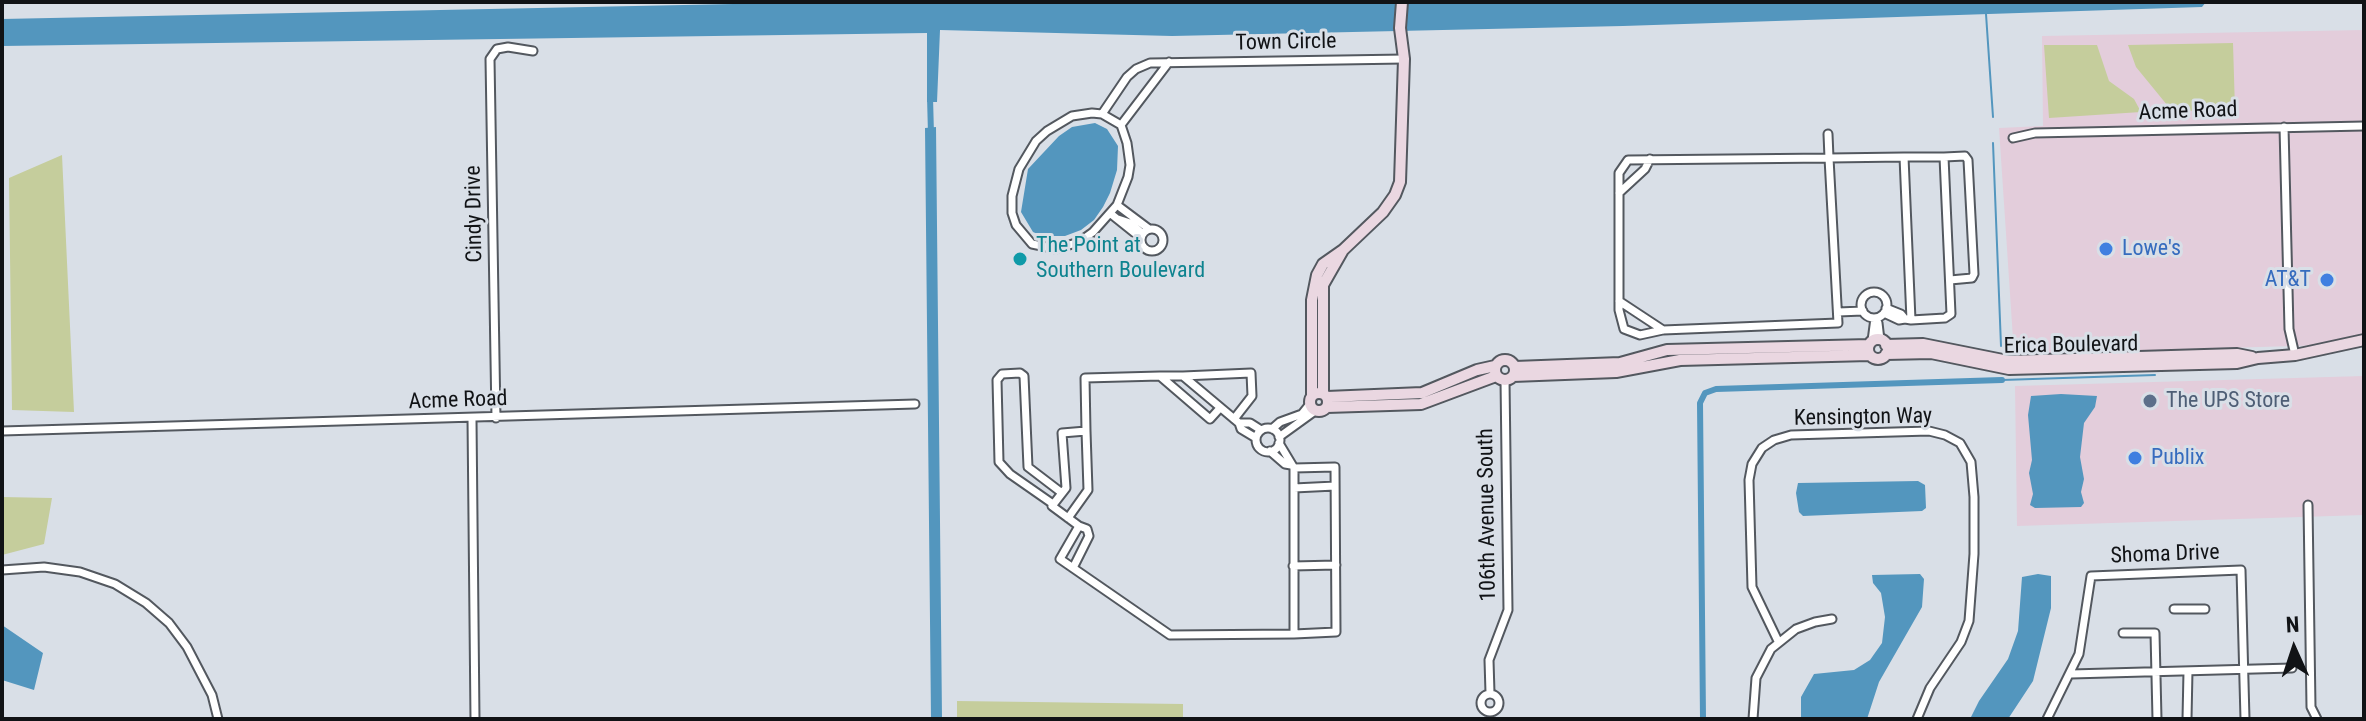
<!DOCTYPE html>
<html>
<head>
<meta charset="utf-8">
<style>
	body { margin:0 }
	#map { position:relative; width:2366px; height:721px; overflow:hidden; background:#d9dfe7; font-family:"Roboto Condensed",sans-serif }
	canvas { display:block }
	.frame { position:absolute; inset:0; border:4px solid #111316; pointer-events:none }
	.north { position:absolute; left:2254px; top:609px; width:80px; height:80px; -webkit-text-stroke:6px #d9dfe7; paint-order:stroke; rotate:357deg; font-size:22px; font-weight:700; line-height:32px; text-align:center; color:#111316 }
	.north::after { content:''; display:block; margin:auto; width:28px; height:36px; background:#111316; clip-path:polygon(50% 0,100% 100%,50% 72%,0 100%) }
</style>
</head>
<body>
<div id="map">
<canvas width="2366" height="721"></canvas>
<div class="frame"></div>
<div class="north">N</div>
</div>
<script>
const c = document.querySelector('canvas').getContext('2d');
c.lineJoin = 'round';
function paint(path, color) { c.fillStyle = color; c.fill(path, 'evenodd'); }
const toPath = rows => new Path2D(rows.map(r => 'M' + r).join(''));
function strokePath(path, color, width, dash) { c.strokeStyle = color; c.lineWidth = width; c.lineCap = dash ? 'butt' : 'round'; c.setLineDash(dash || []); c.stroke(path); }
function write(font, color, halo, rows, align = 'center') {
  c.font = font + ' "Roboto Condensed",sans-serif'; c.lineWidth = 6; c.setLineDash([]); c.textBaseline = 'middle'; c.strokeStyle = halo; c.fillStyle = color; for (const [text, x, y, turn = 0] of rows) {
    c.save(); c.translate(x, y); c.rotate((+turn || 0) * Math.PI / 180); c.textAlign = isNaN(turn) ? turn : align; if (halo) c.strokeText(text, 0, 0); c.fillText(text, 0, 0); c.restore();
  }
}
const commercial = toPath([
	[2364,30,2364,344,2014,354,1999,128,2043,126,2042,36],
	[2364,376,2364,515,2017,526,2015,386]
]);
const green = toPath([
	[2233,43,2235,110,2172,111,2136,67,2128,45],
	[2044,45,2097,45,2109,81,2134,99,2141,112,2049,118],
	[62,155,74,412,12,410,9,178],
	[2,497,52,498,44,544,2,555],
	[957,701,1183,704,1183,719,957,719]
]);
const water = toPath([
	[830,2,2206,2,2202,7,1623,26,1172,36,940,30,937,102,927,102,927,33,2,46,2,19],
	[1095,123,1107,129,1118,146,1117,170,1110,193,1103,207,1094,220,1081,230,1065,236,1042,236,1033,232,1021,212,1028,169,1059,136,1072,127],
	[936,127,942,719,931,719,925,128],
	[2061,394,2097,396,2095,407,2084,423,2080,457,2084,479,2081,492,2084,503,2081,507,2035,508,2030,505,2033,494,2029,473,2032,460,2028,415,2031,396],
	[1918,481,1925,485,1926,508,1922,511,1803,516,1799,512,1796,493,1798,483],
	[1920,574,1924,579,1922,607,1879,682,1867,719,1801,719,1801,697,1814,674,1854,670,1870,660,1882,643,1885,617,1881,593,1873,583,1872,575],
	[2038,574,2051,576,2051,608,2033,681,2008,719,1970,719,1979,701,2008,659,2018,631,2022,577],
	[2,625,43,653,34,690,2,680]
]);
const stream = toPath([
	[1986,14,1993,117],
	[1993,143,2001,346],
	[2002,380,2155,375]
]);
const canal = toPath([
	[930,97,931,134],
	[1703,719,1700,403,1705,393,1716,389,2002,380]
]);
const street = toPath([
	[1092,113,1102,114,1121,125,1127,143,1130,165,1128,177,1117,205,1093,232,1079,242,1056,249,1032,244,1016,225,1012,213,1012,196,1019,169,1036,141,1047,131,1072,116,1092,113],
	[1102,114,1127,77,1136,69,1150,63,1404,59],
	[1121,125,1169,62],
	[2284,127,2289,329,2295,355],
	[1828,134,1829,158,1838,323,1663,330,1640,335,1624,329,1619,310,1619,173,1628,160,1829,158,1904,157],
	[2013,138,2035,133,2364,126],
	[1944,157,1965,156,1968,160,1974,274,1972,278,1950,280],
	[1619,193,1645,169,1650,159],
	[1117,205,1149,229],
	[1111,214,1141,238],
	[1118,219,1130,223,1143,234],
	'1141 240a11 11 0 1 1 22 0a11 11 0 1 1-22 0Z',
	'1861 305a13 13 0 1 1 26 0a13 13 0 1 1-26 0Z',
	[1619,301,1663,330],
	[1838,312,1863,311],
	[1884,313,1899,320,1905,319,1901,314,1886,308],
	[1905,319,1911,320,1945,318,1951,314,1944,157,1904,157,1911,320],
	[1875,321,1878,323,1880,340],
	[1872,341,1875,318],
	[1160,376,1085,378,1086,431,1062,433,1066,488,1052,506,1079,526,1060,559,1170,635,1294,634,1336,632,1335,467,1294,468,1294,634],
	[1183,376,1251,373,1252,396,1234,419],
	[1220,408,1210,419,1160,376,1183,376,1239,423,1241,429,1256,438],
	[496,418,490,59,497,49,508,47,533,51],
	[472,419,475,719],
	[1239,423,1250,423,1261,430],
	'1256 440a12 12 0 1 1 24 0a12 12 0 1 1-24 0Z',
	[1272,429,1280,422,1302,414,1310,404],
	[2,431,915,404],
	[1279,437,1315,411],
	[1279,443,1294,468],
	[1270,451,1285,464,1291,465],
	[1294,488,1335,486],
	[1053,504,1010,474,999,462,997,380,1002,374,1020,373,1024,376,1028,467,1062,493],
	[2308,505,2311,707,2317,719],
	[1068,518,1088,490,1086,431],
	[1293,566,1336,565],
	[1073,568,1089,536,1087,529,1079,526],
	[2,570,44,567,80,572,115,584,146,603,169,623,187,647,212,695,218,719],
	[2174,609,2205,609],
	[2123,633,2155,633,2157,719],
	[1778,641,1752,587,1749,480,1752,464,1762,448,1774,440,1791,435,1929,431,1945,435,1960,443,1971,462,1974,497,1974,554,1969,621,1961,642,1930,688,1917,719],
	[2071,674,2292,668],
	[1490,693,1489,660,1508,610,1505,380],
	'1481 703a9 9 0 1 1 18 0a9 9 0 1 1-18 0Z',
	[1753,719,1756,678,1771,649,1796,629,1815,622,1832,619],
	[2047,719,2079,654,2091,576,2241,570,2245,719],
	[2187,719,2188,671]
]);
const secondary = toPath([
	'1868 349a10 10 0 1 1 20 0a10 10 0 1 1-20 0Z',
	[1886,345,1923,344,2008,361,2237,354,2252,357],
	[1886,354,1931,353,2009,369,2237,363,2258,358,2295,355,2364,340],
	'1495 370a10 10 0 1 1 20 0a10 10 0 1 1-20 0Z',
	[1515,367,1620,363,1667,350,1869,345],
	[1513,376,1616,372,1680,360,1869,355],
	'1310 402a9 9 0 1 1 18 0a9 9 0 1 1-18 0Z',
	[1323,394,1323,285,1343,250],
	[1312,396,1312,300,1317,275,1323,264,1343,250,1383,212,1395,195,1400,182,1404,59,1400,28,1402,2],
	[1327,397,1422,393,1477,370,1495,366],
	[1327,407,1421,404,1496,376]
]);
const markers = [
	[2106,249,8,"#3f7fe0"],
	[1020,259,8,"#0f9aa8"],
	[2327,280,8,"#3f7fe0"],
	[2150,401,8,"#5c6f8a"],
	[2135,458,8,"#3f7fe0"]
];
const streetNames = [
	["Town Circle",1286,43,-1],
	["Acme Road",2188,112,-2],
	["Cindy Drive",475,214,-91],
	["Erica Boulevard",2071,346,-1],
	["Acme Road",458,401,-2],
	["Kensington Way",1863,418,-1],
	["106th Avenue South",1488,515,-91],
	["Shoma Drive",2165,555,-2]
];
const cultureNames = [
	["The Point at",1036,246],
	["Southern Boulevard",1036,271]
];
const shopNames = [
	["Lowe's",2122,249],
	["AT&T",2311,280,"right"],
	["Publix",2151,458]
];
const serviceNames = [
	["The UPS Store",2166,401]
];
paint(commercial, '#e3cddb');
paint(green, '#c5cd9c');
paint(water, '#5396be');
strokePath(stream, '#5396be', 2);
strokePath(canal, '#5396be', 6);
strokePath(street, '#53585f', 11);
strokePath(secondary, '#53585f', 14);
strokePath(street, '#fff', 7);
strokePath(secondary, '#ead7e1', 10);
for (const [x, y, r, color] of markers) { const dot = new Path2D(); dot.arc(x, y, r, 0, 2 * Math.PI); c.fillStyle = color; c.fill(dot); strokePath(dot, '#d9dfe7', 3); }
write('22px', '#111316', '#d9dfe7', streetNames);
write('22px', '#0d838f', '#d9dfe7', cultureNames, 'left');
write('22px', '#366cbe', '#d9dfe7', shopNames, 'left');
write('22px', '#4e5e75', '#d9dfe7', serviceNames, 'left');
</script>
</body>
</html>
